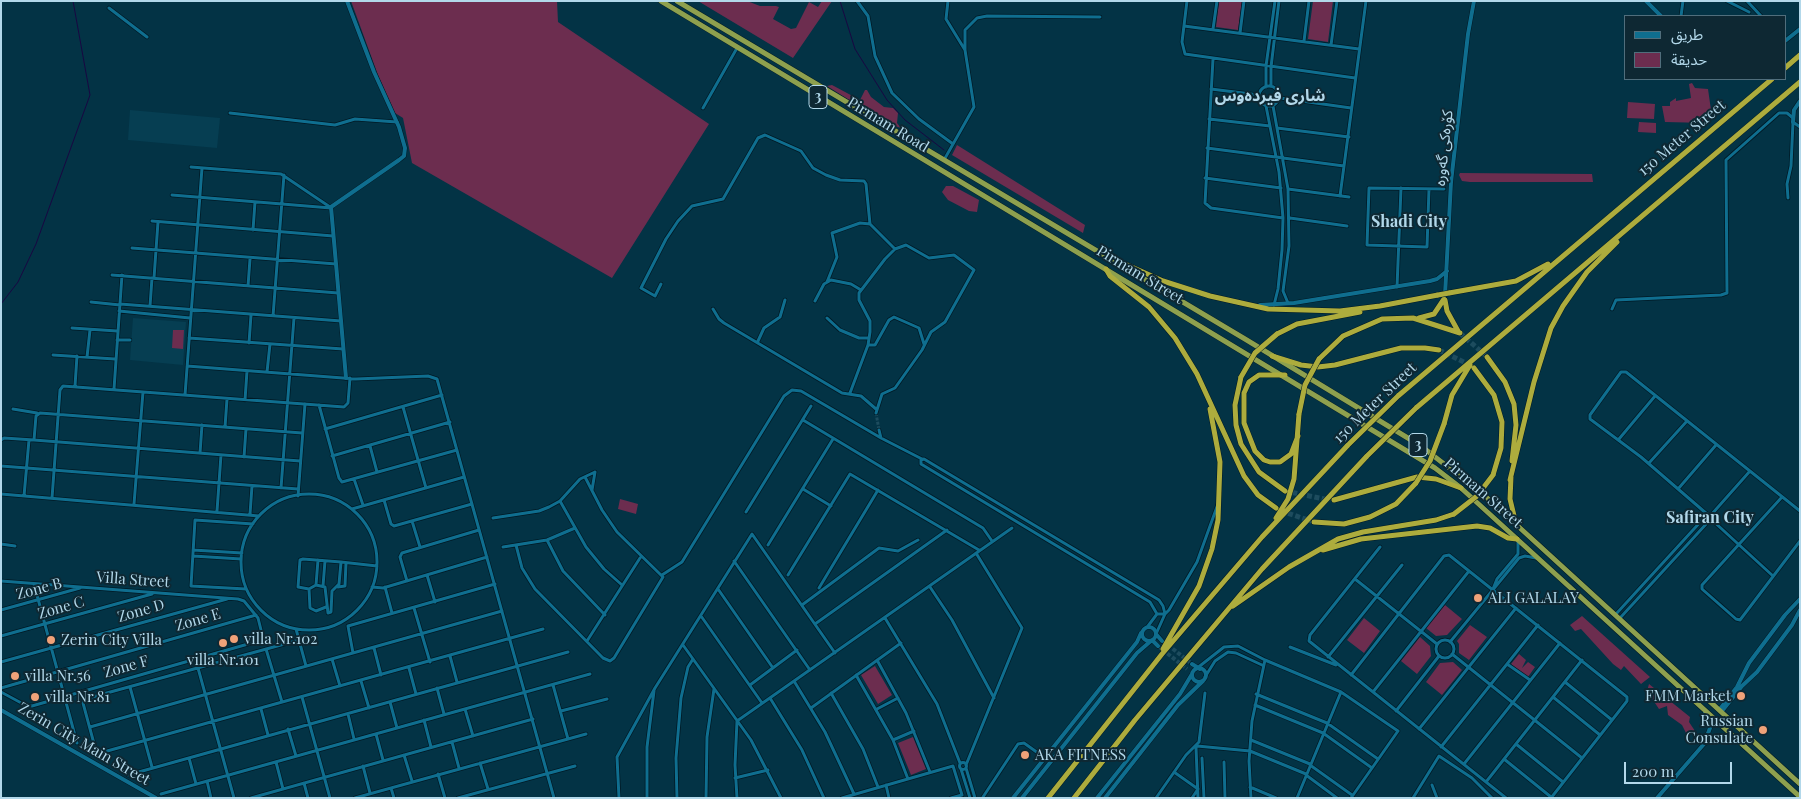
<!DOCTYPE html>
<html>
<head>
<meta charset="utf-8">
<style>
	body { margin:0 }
	#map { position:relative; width:1801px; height:799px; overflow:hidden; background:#033345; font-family:"Playfair Display","Noto Sans Arabic",serif }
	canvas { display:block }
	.frame { position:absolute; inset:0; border:2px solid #b2d8ea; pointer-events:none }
	.legend { position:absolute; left:1624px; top:15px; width:162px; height:65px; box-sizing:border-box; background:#0e2833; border:1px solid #506e7c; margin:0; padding:6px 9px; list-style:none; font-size:15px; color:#b2d8ea }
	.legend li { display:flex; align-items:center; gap:10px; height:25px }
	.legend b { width:25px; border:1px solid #506e7c }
	.scale { position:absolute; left:1624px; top:762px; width:108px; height:22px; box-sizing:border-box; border:2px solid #b2d8ea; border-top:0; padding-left:6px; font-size:15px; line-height:18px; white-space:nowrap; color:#b2d8ea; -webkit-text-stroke:4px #0e2833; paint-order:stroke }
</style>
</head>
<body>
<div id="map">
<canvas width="1801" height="799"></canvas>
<div class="frame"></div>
<ul class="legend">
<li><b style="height:6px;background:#0f6e8f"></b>طريق</li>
<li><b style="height:14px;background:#6c2d4f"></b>حديقة</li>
</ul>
<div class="scale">200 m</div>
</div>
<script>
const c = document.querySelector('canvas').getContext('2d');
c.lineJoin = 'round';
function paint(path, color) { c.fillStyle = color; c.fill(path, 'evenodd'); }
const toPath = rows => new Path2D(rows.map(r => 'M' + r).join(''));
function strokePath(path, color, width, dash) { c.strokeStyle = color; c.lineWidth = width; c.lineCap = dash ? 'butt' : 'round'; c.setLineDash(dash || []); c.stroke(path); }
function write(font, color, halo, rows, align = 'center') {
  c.font = font + ' "Playfair Display","Noto Sans Arabic",serif'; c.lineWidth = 4; c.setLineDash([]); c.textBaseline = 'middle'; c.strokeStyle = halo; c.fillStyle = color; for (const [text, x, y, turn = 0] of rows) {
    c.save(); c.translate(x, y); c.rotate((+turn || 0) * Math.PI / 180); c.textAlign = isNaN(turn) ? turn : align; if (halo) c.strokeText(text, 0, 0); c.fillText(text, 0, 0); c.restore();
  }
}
const built = toPath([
	[130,110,220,118,217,148,128,140],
	[133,318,186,322,183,365,130,360]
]);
const green = toPath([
	[351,1,557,1,558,22,709,124,612,278,412,163,403,118,395,113,378,75],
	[698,1,747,1,760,6,776,6,779,7,773,19,791,29,796,28,809,2,818,7,822,1,832,1,793,58],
	[1219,1,1242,1,1238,30,1216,27],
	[1313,1,1333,1,1328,42,1308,39],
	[1692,83,1695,88,1708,89,1712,117,1707,123,1665,122,1662,106,1670,106,1670,102,1676,98,1676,101,1691,98,1689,84],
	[832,85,860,100,865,90,867,90,871,97,884,107,893,108,898,113,897,123,901,128,886,123,827,86],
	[1628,102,1655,104,1654,119,1627,118],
	[1639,122,1656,123,1656,133,1638,132],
	[957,145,1085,225,1083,233,952,155],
	[1460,173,1592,174,1593,182,1470,182,1462,181,1459,175],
	[946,186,953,186,979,200,977,212,969,211,948,200,942,192],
	[173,330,184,330,183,349,172,348],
	[620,499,638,504,636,514,618,509],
	[1445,605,1462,619,1447,635,1436,636,1426,628],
	[1582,616,1650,677,1641,684,1624,666,1621,670,1613,664,1581,629,1575,631,1570,625],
	[1364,618,1380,631,1364,653,1347,640],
	[1470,625,1487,637,1469,660,1459,653,1459,644,1457,641],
	[1420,637,1430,646,1431,656,1417,674,1401,661],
	[1519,654,1526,660,1522,668,1528,662,1535,667,1528,677,1511,664],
	[1453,662,1462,670,1442,695,1426,682,1440,663],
	[875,666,892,695,878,704,861,675],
	[1649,684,1690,717,1689,722,1697,734,1686,733,1682,725,1668,715,1667,706,1659,709,1647,691],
	[913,737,926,769,911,775,898,743]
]);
const stream = toPath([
	[840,1,855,49,887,100,905,120,944,150],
	[1,304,18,282,36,244,90,95,73,1]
]);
const minorTunnel = toPath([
	[876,413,879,430]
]);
const tertiaryTunnel = toPath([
	[1168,645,1192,664],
	[1158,646,1187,669]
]);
const motorwayTunnel = toPath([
	[1460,333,1485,355],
	[1439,350,1470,365],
	[1285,491,1329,500],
	[1281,511,1314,522]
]);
const minor = toPath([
	[857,1,868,16,875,56,892,93,919,119,953,144],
	[1187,1,1182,42,1185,54,1355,78],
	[1727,1,1749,12],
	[1747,1,1761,16],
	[109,8,147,37],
	[1681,16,1683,1],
	[1184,26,1359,49],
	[1213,29,1217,1],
	[1240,33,1244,1],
	[1304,41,1309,1],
	[1331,45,1337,1],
	[965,50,965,30,977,18,987,16,1100,17],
	[1213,59,1205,203,1211,208,1283,218],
	'1259 96a10 10 0 1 1 20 0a10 10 0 1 1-20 0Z',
	[1271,86,1271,67,1279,1],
	[1266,87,1266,66,1275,1],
	[1211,89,1259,95],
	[1280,98,1351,108],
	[1266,106,1279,172,1283,218,1282,250,1278,289,1274,305],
	[1273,106,1288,189,1289,246,1283,291,1288,303],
	[703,108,737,48],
	[230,113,335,125,355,119,397,122],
	[1209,119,1270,126],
	[1277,128,1349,137],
	[1207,148,1344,166],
	[944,160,974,107,965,50,946,19,948,1],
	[191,167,281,174,330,207],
	[1205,178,1281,188],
	[1288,189,1349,197],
	[1429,189,1427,247,1367,245,1369,188,1444,189],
	[172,195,331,208],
	[1340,196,1366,1],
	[1788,198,1787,184,1791,166,1793,122,1800,127],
	[1290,218,1347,226],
	[152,221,333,236],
	[870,224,895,249],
	[253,230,255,202],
	[132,248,336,264],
	[112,275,338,293],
	[154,278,158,222],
	[661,284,655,296,641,288,666,239,678,221,692,206,723,199,758,138,765,135,801,151,813,168,826,175,840,180,864,181,866,184,870,224,860,223,832,233,837,257,827,282],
	[248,286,250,259],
	[1397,287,1401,188],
	[815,301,824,284,831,280,851,284,861,290],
	[91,302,120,305],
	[120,304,341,321],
	[150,306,152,278],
	[713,309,719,319,724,323,842,393,861,396,876,409],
	[1612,309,1616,300,1721,295,1727,293,1726,160,1779,113,1787,113,1793,118],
	[119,311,190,318],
	[273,316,284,175],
	[827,318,840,330,859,338,869,338],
	[72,328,117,331],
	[189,338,343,349],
	[117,340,130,340],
	[758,341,764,328,780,317,785,300],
	[249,343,251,315],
	[868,345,875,345,889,320,894,317,919,328,924,344],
	[53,355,115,359],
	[87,357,90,330],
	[187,366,356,379,428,376,437,379,554,798],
	[267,372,270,344],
	[75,386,77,356],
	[114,389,122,275],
	[850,393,868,345,870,332,870,321,859,300,859,293,885,259,895,249,906,245,929,258,954,255,974,270,945,322,931,332,922,350,895,388,882,394,876,413],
	[185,395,202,168],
	[245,400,247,371],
	[319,405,339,478,342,482,457,450],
	[403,407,426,488],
	[13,409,37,413],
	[803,420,983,528,992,541],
	[225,427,227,399],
	[325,429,442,395],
	[879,430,881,438],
	[1619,439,1655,396],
	[1,440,4,438,34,440,300,461],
	[34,440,36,416,40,413,302,433],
	[370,446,377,472],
	[200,453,202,425],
	[332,456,450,422],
	[244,457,246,429],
	[1649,463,1687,421],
	[1,466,298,489],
	[354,479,363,505],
	[281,488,294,318],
	[803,489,831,506],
	[1678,489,1716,445],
	[592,490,595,472],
	[1,494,259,516],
	'241 562a68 68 0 1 1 136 0a68 68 0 1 1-136 0Z',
	[24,496,29,440],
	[298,496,305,404],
	[1782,497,1702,585,1702,589,1736,619,1740,620,1800,541],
	[52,498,60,390,63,386,344,407,348,403,350,378],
	[384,500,391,524,394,526,472,504],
	[560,501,586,547,604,569,622,585],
	[134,504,143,392],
	[352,509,464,477],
	[217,511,221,455],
	[746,512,811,406],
	[250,514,252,486],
	[1707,514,1641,457,1590,419,1590,415,1621,372,1626,372,1800,511],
	'1704 518a4 4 0 1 1 8 0a4 4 0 1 1-8 0Z',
	[1711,515,1750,471],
	[493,518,539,511,549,507,560,501,580,479,595,472],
	[1712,520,1773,576],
	[412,521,420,547],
	[547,540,563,571,605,615],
	[1,544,15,546],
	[516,545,522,568,535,589,603,658,610,661,614,658,663,577,617,532,602,510,585,477],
	[768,545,833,439],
	[503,547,547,540,575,528],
	[1380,547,1310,635,1309,641,1506,798],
	[193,550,242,553],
	[193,556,241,559],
	[734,561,810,670],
	[341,562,339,584,332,591,331,612,328,613,325,587,316,585,309,589,298,587,300,560,303,559,341,562,377,566],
	[427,575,435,602],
	[662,575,682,562,784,396,792,390,801,391,881,438,922,459],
	[788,575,850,474,979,550],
	[1355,579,1437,644],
	[1,581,238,599,244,601,258,618,263,638,262,640,32,706,25,705,1,692],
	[407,581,400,557,402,553,479,530],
	[34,584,77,743],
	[316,585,318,560],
	[323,586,325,561],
	[338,587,345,586,346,563],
	[372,587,383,588,487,557],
	[385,587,392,613],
	[930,587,952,620,994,698],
	[819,588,878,490],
	[246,589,191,586,195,520,253,524],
	[309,589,310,608,316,611,326,607],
	[718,589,773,668],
	[1493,589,1497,579,1518,554,1518,542],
	[802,605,879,548,898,551,918,540],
	[414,608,430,662],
	[1,610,80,588],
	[1157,614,1165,614,1169,610,1197,562,1218,504],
	[1616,614,1704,518],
	[701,616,762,703],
	[885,618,937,704,960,763],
	[1620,618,1708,522],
	[815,624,947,530],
	[1148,626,1157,614,1150,602,921,464,921,460,924,459,1159,600,1163,606,1165,614,1156,634],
	[296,629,306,666],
	[1,636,152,594],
	[299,640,85,699,83,703,96,751,100,753,543,629],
	'1436 649a9 9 0 1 1 18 0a9 9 0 1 1-18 0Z',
	[587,641,640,558],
	[1450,642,1519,558,1525,556,1536,558],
	[683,645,751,740,781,798],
	[1290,647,1336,665],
	[374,648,381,675],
	[266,649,282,702],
	[353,653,348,626,495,584],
	[1452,654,1582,758],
	[450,656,457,682],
	[1328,657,1402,565],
	[332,659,340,686],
	[877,660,906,713,930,772],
	[1,662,227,599],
	[1507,664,1530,680],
	[198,668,234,798],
	[409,668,416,694],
	[1196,669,1224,647,1238,646,1265,660,1341,692,1398,731,1351,798],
	[856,675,893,740,908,779],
	[1351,675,1444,556,1449,555,1627,697,1627,701,1551,798],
	[1205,677,1215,661,1228,652,1236,653,1262,665],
	[361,681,369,708],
	[794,681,825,732,854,794],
	[1565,682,1612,720],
	[553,685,568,739],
	[750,685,797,650],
	[130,687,152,767],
	[1,688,256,615],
	[437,688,444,714],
	[1373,692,1469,571],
	[831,693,863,749,878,787],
	[1256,694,1327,723,1378,759],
	[302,697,330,798],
	[1553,697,1600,735],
	[770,698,802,750,824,798],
	[390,702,397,728],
	[1255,705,1323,733,1372,768],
	[811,708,901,643],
	[261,709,268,735],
	[465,709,473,736],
	[877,709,898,698],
	[561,711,607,699],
	[1396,711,1439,656],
	[348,714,354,739],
	[424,720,431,747],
	[90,727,502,611],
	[288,729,296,756],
	[1419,729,1516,608],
	[376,734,383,760],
	[893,740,914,731],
	[1251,740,1310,764],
	[452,742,459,768],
	[1516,744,1563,782],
	[1197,746,1250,751,1306,774],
	[1196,747,1198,798],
	[1441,747,1538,625],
	[404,755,412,781],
	[189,758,196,784],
	[1202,758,1204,798],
	[1504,759,1551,797],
	[276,762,283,789],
	[1224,762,1225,798],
	'959.5 766a3.5 3.5 0 1 1 7 0a3.5 3.5 0 1 1-7 0Z',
	[480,763,488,789],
	[1464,764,1560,643],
	[966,765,1022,628,976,553],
	[1310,765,1352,795],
	[363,766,370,793],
	[966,768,975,798],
	[961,769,970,798],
	[1174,772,1198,789,1192,798],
	[438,774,445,798],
	[128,775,568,652],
	[1306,775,1337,798],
	[735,778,768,770],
	[207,781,211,798],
	[1486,782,1582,660],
	[304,783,308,798],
	[886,785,889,798],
	[1432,785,1437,798],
	[1250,787,1276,798],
	[391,788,394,798],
	[161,794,590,674],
	[983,797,1018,744,1024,743,1045,758],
	[251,798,533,719],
	[355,798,586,734],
	[458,798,575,766],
	[619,798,617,757,655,688,752,534,835,653],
	[647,798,647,747,654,691],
	[677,798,676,758,681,698,688,667,693,659],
	[706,798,707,737,714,689],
	[737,798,735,765,737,721,1012,528],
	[842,798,953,766,962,795,951,798],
	[1156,798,1186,755,1199,742,1205,693],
	[1251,798,1249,761,1252,721,1265,660],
	[1297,798,1341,692],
	[1413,798,1439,756,1472,778,1492,798]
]);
const tertiary = toPath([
	[1646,1,1661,16],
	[1785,41,1800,29],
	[1793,122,1794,110,1800,101],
	[1445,295,1451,182,1468,34,1474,1],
	[1260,305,1294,303,1430,281,1437,279,1447,271],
	[346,378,331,207,399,160,404,156,405,148,399,127,374,72,347,1],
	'1142 634a7 7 0 1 1 14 0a7 7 0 1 1-14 0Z',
	[1156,634,1162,641],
	[1192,664,1200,669],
	'1192 675a7 7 0 1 1 14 0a7 7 0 1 1-14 0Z',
	[1720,709,1737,687,1749,663,1785,615,1800,599],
	[1,710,156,798],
	[1722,711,1742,686,1757,672,1792,625,1800,610],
	[1706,743,1718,736,1733,737],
	[1013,798,1137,642,1141,633],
	[1022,798,1137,653,1152,640,1158,646],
	[1097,798,1180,694,1192,674],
	[1105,798,1178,705,1203,681],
	[1657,798,1704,744,1710,728,1705,712]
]);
const trunk = toPath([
	[661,1,1435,468,1461,488,1800,797],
	[677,1,1245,339,1421,446,1485,496,1800,784]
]);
const motorway = toPath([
	[1785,68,1800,55],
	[1116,264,1125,264,1163,281,1210,296,1268,309,1340,311,1380,306,1438,295],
	[1106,269,1110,276,1149,307,1175,338,1197,374,1244,476,1258,495,1276,508],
	[1449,293,1516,281,1548,264],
	[1445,300,1447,311,1458,331],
	[1419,318,1434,314,1444,299],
	[1277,334,1297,324,1360,312],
	[1272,356,1301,365,1318,367,1335,365,1401,348,1425,348,1439,350],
	[1487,357,1505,382,1514,404,1516,425,1512,461],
	[1319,359,1343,336,1382,319,1413,318,1460,333],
	[1474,368,1494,395,1502,422,1501,448,1493,475],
	[1285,375,1259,375,1249,382,1244,393,1244,423,1255,451,1264,460,1270,462,1280,462,1291,454,1298,436],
	[1241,377,1235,405,1236,425,1241,444,1259,472,1285,491],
	[1398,396,1772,79],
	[1416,408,1800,82],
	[1444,424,1452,395,1470,365],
	[1511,477,1510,499,1516,524],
	[1510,480,1534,382,1551,328,1563,306,1587,272,1617,242],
	[1334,500,1417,477,1436,479,1461,488],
	[1276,518,1288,499,1294,479,1299,414],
	[1314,522,1344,524,1370,517,1396,504,1416,483],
	[1323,550,1361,539,1477,526,1490,528,1508,538,1517,539],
	[1233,606,1289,567,1338,539,1363,532,1436,520,1454,514],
	[1163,649,1199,586,1212,549,1218,520,1220,462,1210,409],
	[1048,798,1162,654,1262,537,1348,445],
	[1074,798,1135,720,1262,569,1367,456]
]);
const motorwayBridge = toPath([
	[1438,295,1449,293],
	[1241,377,1255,353,1277,334],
	[1299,414,1305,385,1319,359],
	[1348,445,1398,396],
	[1367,456,1416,408],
	[1416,483,1430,461,1444,424],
	[1454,514,1477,496,1493,475]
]);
const markers = [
	[1478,598,5,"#f0a279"],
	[234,639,5,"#f0a279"],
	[51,640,5,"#f0a279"],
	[223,643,5,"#f0a279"],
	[15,676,5,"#f0a279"],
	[1741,696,5,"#f0a279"],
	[35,697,5,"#f0a279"],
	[1763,730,5,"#f0a279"],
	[1025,755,5,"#f0a279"]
];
const shields = [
	[818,97,18],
	[1418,445,18]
];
const shieldNames = [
	["3",818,97],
	["3",1418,445]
];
const streetNames = [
	["Pirmam Road",888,125,31],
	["150 Meter Street",1682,138,-40],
	["کۆرەکی گەورە",1444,148,-84],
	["Pirmam Street",1140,275,31],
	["150 Meter Street",1375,403,-44],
	["Pirmam Street",1483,493,41],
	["Villa Street",133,580,4],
	["Zone B",39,589,-15],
	["Zone C",61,608,-16],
	["Zone D",141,611,-16],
	["Zone E",198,620,-16],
	["Zone F",126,667,-16],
	["Zerin City Main Street",84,744,30]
];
const poiNames = [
	["ALI GALALAY",1488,598],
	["villa Nr.102",244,639],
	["Zerin City Villa",61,640],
	["villa Nr.101",223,660,"center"],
	["villa Nr.56",25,676],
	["FMM Market",1731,696,"right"],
	["villa Nr.81",45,697],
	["Russian",1753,721,"right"],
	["Consulate",1753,738,"right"],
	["AKA FITNESS",1035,755]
];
const neighbourhoodNames = [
	["شاری فیردەوس",1270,96],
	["Shadi City",1409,222],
	["Safiran City",1710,518]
];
paint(built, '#063e52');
paint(green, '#6c2d4f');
strokePath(stream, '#190742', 1);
strokePath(minorTunnel, '#1d4c5e', 3, [3, 1.5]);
strokePath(tertiaryTunnel, '#1d4c5e', 4, [4, 2]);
strokePath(motorwayTunnel, '#1d4c5e', 5, [5, 2.5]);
strokePath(minor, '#011924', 4.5);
strokePath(tertiary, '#011924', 5);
strokePath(trunk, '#011924', 6);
strokePath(motorway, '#011924', 6);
strokePath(minor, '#0f6e8f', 3);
strokePath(tertiary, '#0f6e8f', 4);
strokePath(trunk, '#8ea04e', 5);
strokePath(motorway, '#adac3d', 5);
strokePath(motorwayBridge, '#011924', 6, []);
strokePath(motorwayBridge, '#adac3d', 5);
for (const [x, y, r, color] of markers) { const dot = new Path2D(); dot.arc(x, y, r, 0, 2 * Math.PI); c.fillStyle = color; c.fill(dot); strokePath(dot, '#0e2833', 2); }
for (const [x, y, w] of shields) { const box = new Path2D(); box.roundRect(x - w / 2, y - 11.5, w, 23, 4); c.fillStyle = '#0e2833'; c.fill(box); strokePath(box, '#b2d8ea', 1); }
write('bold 14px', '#b2d8ea', null, shieldNames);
write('15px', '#b2d8ea', '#0e2833', streetNames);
write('15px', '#b2d8ea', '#0e2833', poiNames, 'left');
write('bold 16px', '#b2d8ea', '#0e2833', neighbourhoodNames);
</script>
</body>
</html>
